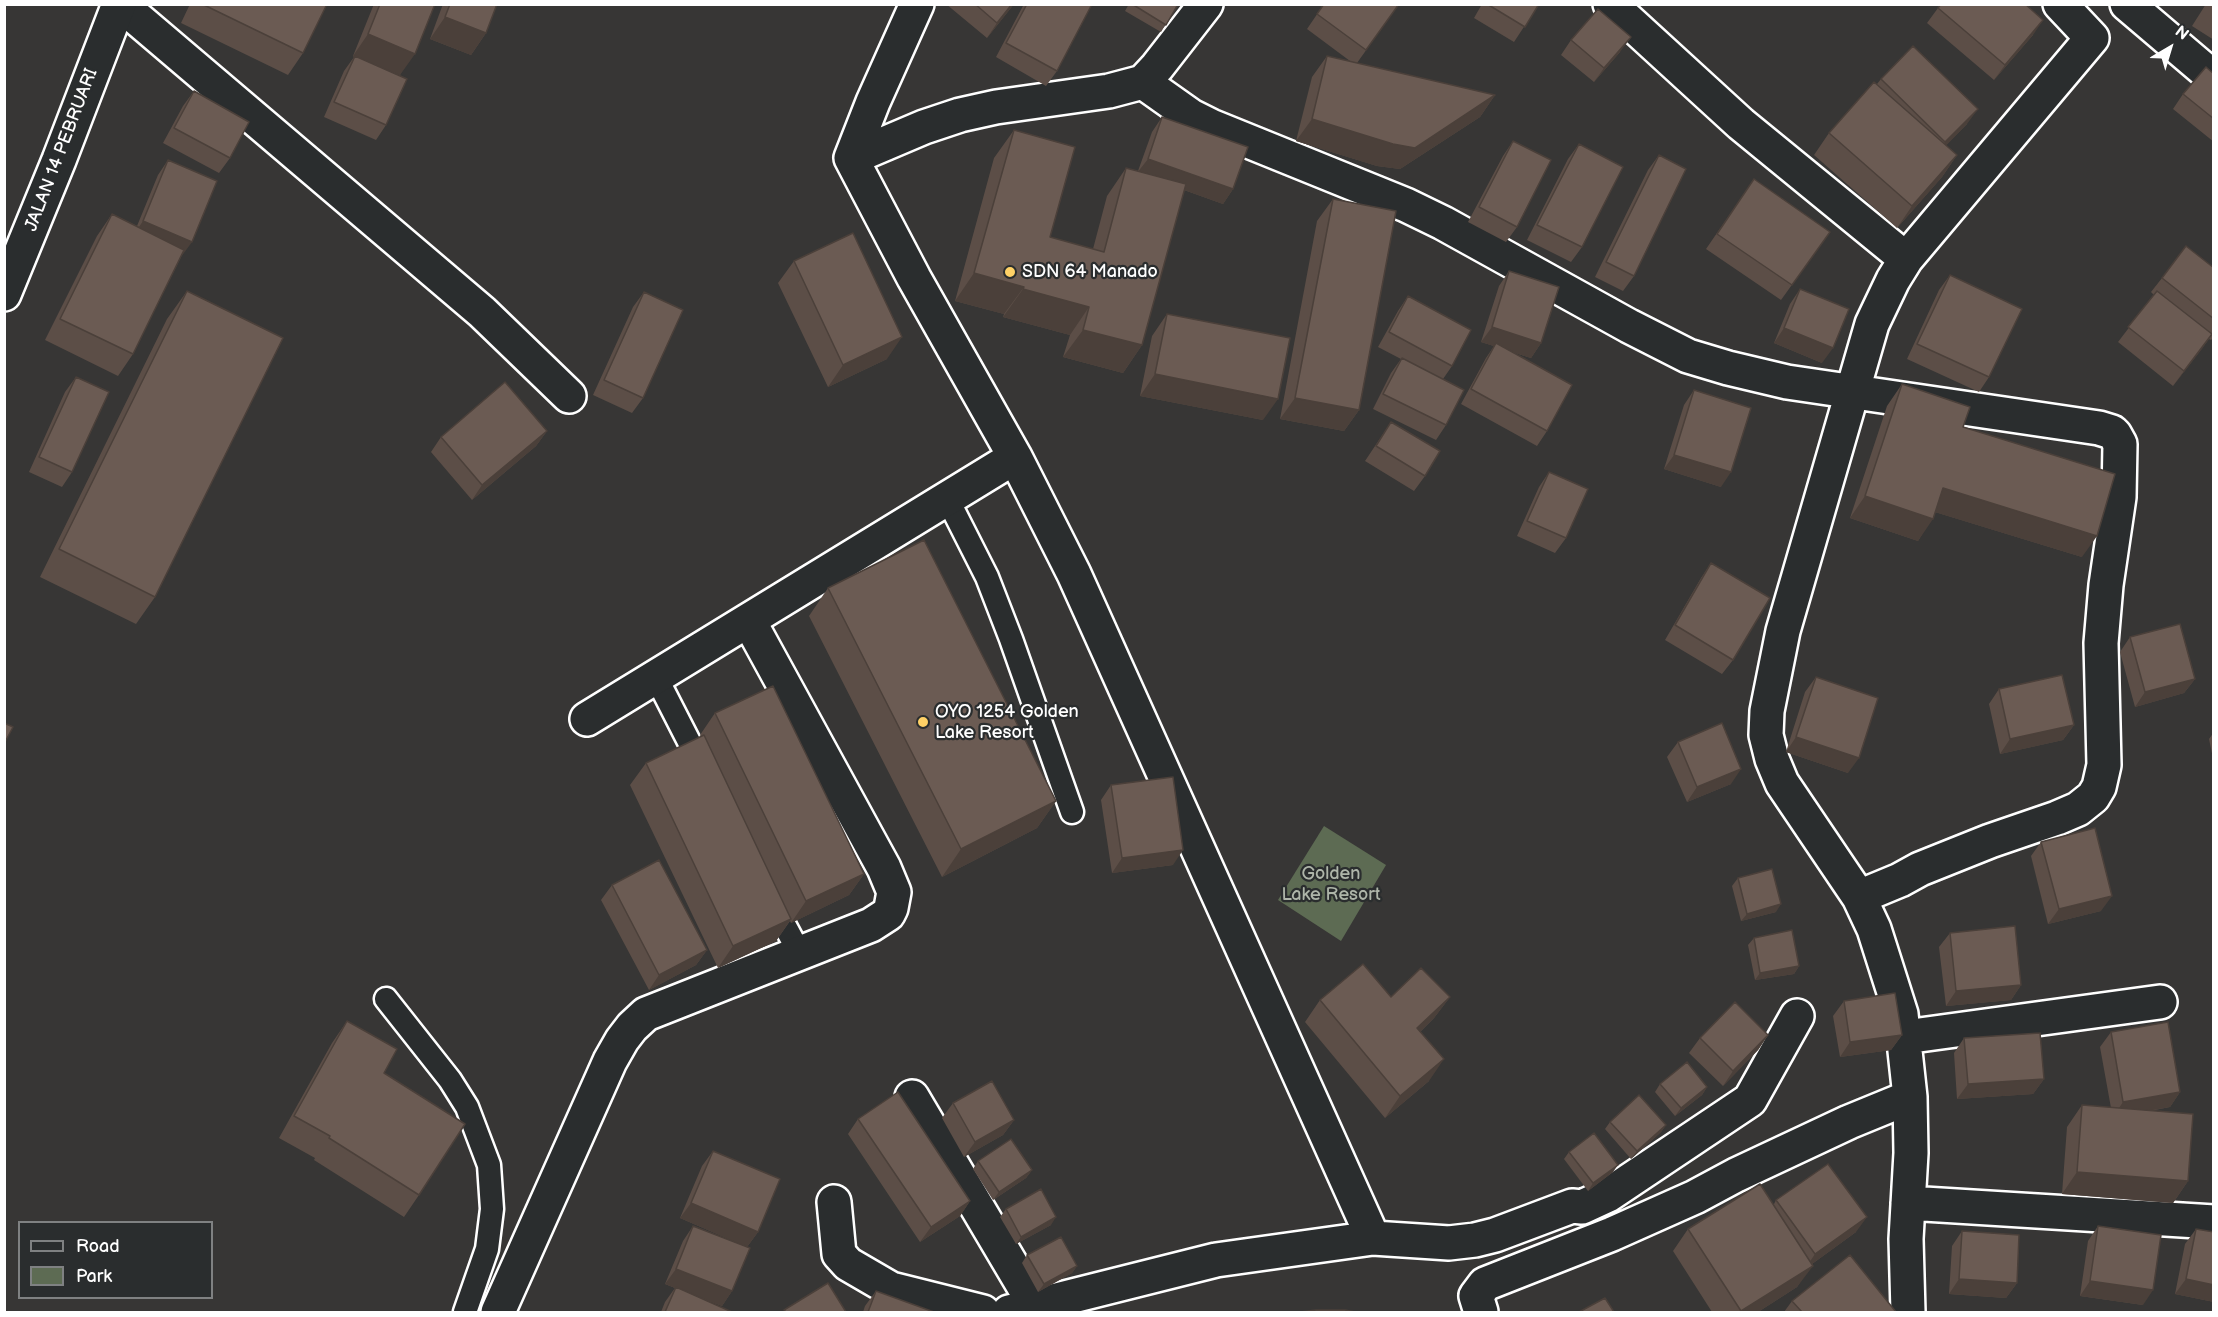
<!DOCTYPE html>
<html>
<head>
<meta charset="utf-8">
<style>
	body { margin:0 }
	#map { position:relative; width:2218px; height:1317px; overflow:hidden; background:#373635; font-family:"Balsamiq Sans",sans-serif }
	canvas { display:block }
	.frame { position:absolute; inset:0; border:6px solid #fff; pointer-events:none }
	.legend { position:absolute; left:18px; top:1221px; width:195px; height:78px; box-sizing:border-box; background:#2a2d2e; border:2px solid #7f8182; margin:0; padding:8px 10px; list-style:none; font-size:18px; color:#fff }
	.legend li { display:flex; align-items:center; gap:12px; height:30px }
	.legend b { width:30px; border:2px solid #7f8182 }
	.north { position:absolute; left:2140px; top:18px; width:60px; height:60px; -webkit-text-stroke:4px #2a2d2e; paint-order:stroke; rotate:38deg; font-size:16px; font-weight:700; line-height:24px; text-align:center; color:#fff }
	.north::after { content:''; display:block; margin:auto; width:21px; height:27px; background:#fff; clip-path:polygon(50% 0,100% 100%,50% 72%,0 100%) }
</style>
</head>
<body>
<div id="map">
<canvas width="2218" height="1317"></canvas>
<div class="frame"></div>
<ul class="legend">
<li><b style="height:8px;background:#2a2d2e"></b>Road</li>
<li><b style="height:16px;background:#5d6b53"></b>Park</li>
</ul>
<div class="north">N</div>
</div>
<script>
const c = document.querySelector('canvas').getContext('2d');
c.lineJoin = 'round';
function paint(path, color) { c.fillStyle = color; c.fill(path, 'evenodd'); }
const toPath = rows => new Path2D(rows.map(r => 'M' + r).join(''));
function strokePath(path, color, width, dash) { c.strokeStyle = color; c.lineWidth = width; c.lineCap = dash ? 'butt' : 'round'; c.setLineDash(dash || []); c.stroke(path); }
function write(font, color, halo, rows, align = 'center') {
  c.font = font + ' "Balsamiq Sans",sans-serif'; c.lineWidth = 4.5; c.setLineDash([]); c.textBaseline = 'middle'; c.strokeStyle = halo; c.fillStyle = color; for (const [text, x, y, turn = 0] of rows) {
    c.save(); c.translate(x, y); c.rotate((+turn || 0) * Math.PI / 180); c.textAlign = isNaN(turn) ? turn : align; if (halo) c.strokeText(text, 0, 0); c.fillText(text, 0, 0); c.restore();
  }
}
const green = toPath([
	[1324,826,1386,865,1341,941,1278,900]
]);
const service = toPath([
	[948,500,987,577,1011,639,1072,812],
	[656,677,703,769],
	[771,900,800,954],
	[386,999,450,1080,467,1107,489,1165,492,1209,487,1249,465,1312]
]);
const minor = toPath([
	[120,4,482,312,569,396],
	[917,4,873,102,851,158,914,278,1015,457,1074,574,1373,1238,1216,1260,1009,1312],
	[1610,4,1741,124,1906,259],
	[2127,4,2214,78],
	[1143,82,1191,116,1211,126,1406,205,1443,223,1629,326,1688,356,1728,368,1787,382,2099,428,2112,432,2115,435,2120,444,2119,497,2106,585,2101,643,2104,765,2099,787,2093,797,2078,809,2057,818,1990,841,1920,869,1900,880,1859,897],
	[851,158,924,127,960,115,996,107,1109,91,1143,82,1157,67,1206,4],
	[587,719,1015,457],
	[1905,1037,2160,1002],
	[912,1097,1035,1305],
	[834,1202,839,1254,848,1264,891,1289,983,1312],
	[1908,1203,2214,1222],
	[1373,1238,1449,1243,1475,1240,1495,1235,1572,1206,1582,1207,1608,1195,1750,1100,1797,1016],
	[498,1312,610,1061,622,1040,632,1027,646,1014,871,925,888,914,891,908,894,892,884,868,749,621],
	[1481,1312,1476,1296,1485,1284,1612,1234,1695,1197,1736,1175,1849,1122,1910,1097],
	[1908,1312,1906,1239,1911,1153,1910,1097,1901,1014,1874,929,1859,897,1782,783,1772,759,1766,735,1767,711,1783,631,1872,324,1893,280,1906,259,2092,38,2060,4]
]);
const secondary = toPath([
	[4,294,59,160,119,4]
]);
const wall = toPath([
	[190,4,327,4,303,53,288,75,181,23],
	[374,4,435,4,400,75,372,64,386,125,376,140,324,117,344,71,354,57,353,56],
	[443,4,497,4,486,33,471,55,430,39],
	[946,4,1014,4,987,38],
	[1024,4,1088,4,1057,71,1046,86,996,57],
	[1129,4,1178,4,1161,32,1125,11],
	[1324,4,1399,4,1357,63,1495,95,1480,117,1400,169,1377,166,1296,141,1312,77,1327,56,1350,61,1307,29],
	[1482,4,1539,4,1514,42,1474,18],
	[2206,4,2214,4,2214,40,2192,26],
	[1938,8,2033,35,1994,80,1927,23],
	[1571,40,1620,52,1594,82,1561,55],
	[2214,74,2214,142,2173,109,2183,94],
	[1881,79,1967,124,1946,145,1957,155,1942,177,1897,228,1814,155,1829,133,1877,84],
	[194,91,230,158,219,173,163,143,183,106],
	[1162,117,1233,189,1223,204,1184,190,1142,345,1123,373,1063,357,1070,335,1003,317,1004,314,955,301,994,158,1014,130,1050,237,1093,249,1107,196,1126,168,1138,171,1152,132],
	[1513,141,1517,227,1506,242,1468,222,1503,156],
	[1579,144,1582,247,1571,262,1527,240,1568,159],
	[1659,155,1634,276,1623,291,1595,277,1648,170],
	[168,160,181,257,133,354,118,376,45,340,97,236,112,214,137,226,158,175],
	[1754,179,1830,232,1781,300,1706,249],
	[1333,199,1359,410,1344,431,1280,419,1317,221],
	[794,261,887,359,828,387,778,283],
	[2214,268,2214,337,2211,340,2209,339,2173,386,2118,342,2154,295,2151,292,2162,278],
	[1509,271,1541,343,1531,358,1512,352,1547,431,1537,446,1461,404,1486,358,1494,346,1481,342,1499,286],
	[1950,275,1989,377,1979,392,1907,359,1939,290],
	[1800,289,1822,363,1774,343,1790,304],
	[187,291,155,597,136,624,40,577,167,319],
	[644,292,643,398,632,413,593,395,633,307],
	[1408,296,1452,366,1443,379,1446,425,1436,440,1373,409,1391,373,1401,359,1378,347,1398,311],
	[1167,314,1263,420,1140,396,1152,336],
	[76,377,72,472,62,487,29,472,65,392],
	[1902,384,1963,427,2082,557,1935,512,1918,541,1850,518,1887,406],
	[1694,390,1721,487,1664,469,1684,405],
	[1391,422,1425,476,1414,491,1365,461],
	[547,431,536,446,472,500,431,452,441,437],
	[1549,472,1566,538,1555,553,1517,536,1539,487],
	[1711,563,1733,660,1722,674,1665,640,1701,578],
	[828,588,1056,801,1037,828,942,877,809,616],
	[2130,637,2195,679,2184,693,2135,707,2120,652],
	[1816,677,1848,773,1786,752,1805,692],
	[1999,689,2074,725,2063,740,2000,754,1989,704],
	[715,713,864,874,849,895,791,923,790,921,776,941,718,968,630,785,646,763,701,737,700,735],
	[2214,732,2214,763,2209,739],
	[1678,742,1731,784,1687,802,1667,757],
	[1111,785,1173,865,1112,873,1101,800],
	[2041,842,2101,911,2048,924,2031,856],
	[1738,878,1776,912,1741,921,1732,886],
	[612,885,707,950,696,965,649,990,601,900],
	[1950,933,2021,985,2011,1000,1946,1006,1939,947],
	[1754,938,1799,966,1794,974,1755,980,1748,945],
	[1391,997,1450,997,1434,1018,1420,1032,1429,1081,1385,1118,1305,1022,1320,1000],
	[1844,1001,1902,1035,1891,1050,1840,1057,1833,1016],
	[347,1021,384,1073,419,1195,404,1217,314,1160,315,1158,279,1138,332,1043],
	[2111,1032,2180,1092,2170,1107,2150,1111,2188,1181,2173,1203,2062,1194,2067,1127,2082,1105,2111,1108,2100,1047],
	[1768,1035,1758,1050,1723,1086,1689,1053,1700,1038],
	[1964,1038,2044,1079,2033,1094,1957,1099,1954,1053],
	[1660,1084,1707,1087,1702,1095,1675,1116,1655,1092],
	[953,1103,1014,1120,1003,1135,964,1157,942,1118],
	[858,1119,970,1201,960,1216,920,1242,848,1134],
	[1610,1122,1666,1125,1661,1132,1631,1159,1605,1129],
	[713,1151,758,1232,747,1247,680,1218,702,1166],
	[1569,1152,1613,1172,1588,1191,1564,1159],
	[978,1161,1032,1170,1026,1178,993,1200,973,1169],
	[1776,1200,1856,1232,1812,1264,1797,1287,1758,1312,1712,1312,1673,1251,1688,1229,1774,1204],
	[1006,1209,1051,1225,1016,1244,1000,1217],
	[693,1226,732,1291,722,1306,690,1294,732,1312,661,1312,665,1302,675,1288,665,1284,683,1241],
	[2098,1226,2143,1305,2080,1296,2088,1241],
	[2196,1229,2214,1302,2175,1294,2185,1244],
	[1962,1231,2017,1283,2006,1298,1949,1294,1952,1246],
	[1027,1255,1077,1266,1072,1273,1038,1292,1022,1263],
	[876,1291,934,1312,863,1312,865,1306],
	[1792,1301,1896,1312,1784,1312]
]);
const shadedWall = toPath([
	[1012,4,1014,4,987,38,997,23],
	[445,17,486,33,471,55,430,39],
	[2043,20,2033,35,1994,80,2005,65],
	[368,34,415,54,400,75,353,56],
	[1631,37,1620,52,1594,82,1604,68],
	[1495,95,1480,117,1400,169,1377,166,1296,141,1312,119],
	[1978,109,1967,124,1935,157,1945,142],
	[1957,155,1942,177,1897,228,1912,206],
	[1148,159,1233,189,1223,204,1137,173],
	[143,221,192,242,181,257,133,236],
	[974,273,1024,287,1004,314,955,301],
	[1023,289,1089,307,1070,335,1003,317],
	[1492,327,1541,343,1531,358,1481,342],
	[1784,328,1833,348,1822,363,1774,343],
	[1083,330,1142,345,1123,373,1063,357],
	[2212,334,2202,349,2173,386,2184,371],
	[902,337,887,359,828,387,843,365],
	[1155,374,1278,399,1263,420,1140,396],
	[1295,398,1359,410,1344,431,1280,419],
	[547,431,536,446,472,500,482,485],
	[1674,455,1731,472,1721,487,1664,469],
	[1943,488,2097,536,2082,557,1928,510],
	[1865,496,1933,519,1918,541,1850,518],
	[2195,679,2184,693,2135,707,2145,692],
	[2074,725,2063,740,2000,754,2010,739],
	[1796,737,1859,758,1848,773,1786,752],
	[1741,769,1731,784,1687,802,1697,787],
	[1056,801,1037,828,942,877,961,849],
	[1183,850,1173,865,1112,873,1122,858],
	[864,874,849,895,791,923,806,901],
	[2112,896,2101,911,2048,924,2059,909],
	[1781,904,1776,912,1741,921,1747,914],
	[791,919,776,941,718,968,733,946],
	[707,950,696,965,649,990,659,975],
	[1799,966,1794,974,1755,980,1760,973],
	[2021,985,2011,1000,1946,1006,1956,991],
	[1450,997,1434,1018,1402,1050,1417,1028],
	[1768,1035,1758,1050,1723,1086,1733,1071],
	[1902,1035,1891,1050,1840,1057,1850,1042],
	[1444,1059,1429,1081,1385,1118,1400,1096],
	[2044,1079,2033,1094,1957,1099,1968,1084],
	[1707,1087,1702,1095,1675,1116,1681,1108],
	[2180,1092,2170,1107,2113,1117,2123,1102],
	[1014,1120,1003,1135,964,1157,975,1142],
	[1666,1125,1661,1132,1631,1159,1637,1151],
	[1618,1165,1613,1172,1588,1191,1593,1183],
	[1032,1170,1026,1178,993,1200,999,1192],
	[2077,1172,2188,1181,2173,1203,2062,1194],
	[970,1201,960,1216,920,1242,931,1227],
	[691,1203,758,1232,747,1247,680,1218],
	[1056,1217,1051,1225,1016,1244,1021,1237],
	[1867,1217,1856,1232,1805,1269,1815,1254],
	[1077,1266,1072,1273,1038,1292,1044,1284],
	[1813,1266,1797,1287,1758,1312,1740,1312],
	[676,1269,732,1291,722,1306,665,1284],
	[1959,1279,2017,1283,2006,1298,1949,1294],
	[2186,1279,2214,1285,2214,1302,2175,1294],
	[2090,1281,2153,1290,2143,1305,2080,1296]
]);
const building = toPath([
	[202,4,327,4,303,53,202,4],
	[380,4,435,4,415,54,368,34,380,4],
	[450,4,497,4,486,33,445,17,450,4],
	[975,4,1012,4,997,23,975,4],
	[1027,4,1088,4,1091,6,1057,71,1006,43,1027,4],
	[1132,4,1178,4,1166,25,1132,4],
	[1324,4,1399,4,1366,50,1317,14,1324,4],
	[1487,4,1539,4,1525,27,1487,4],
	[1941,4,2025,4,2043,20,2005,65,1938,8,1941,4],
	[1598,9,1631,37,1604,68,1571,40,1598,9],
	[1913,46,1978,109,1945,142,1881,79,1913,46],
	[355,56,407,79,386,125,334,102,355,56],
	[1327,56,1495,95,1415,148,1393,144,1312,119,1327,56],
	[2206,67,2214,74,2214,119,2183,94,2206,67],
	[1874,82,1957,155,1912,206,1829,133,1874,82],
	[194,91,249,122,230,158,174,128,194,91],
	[1162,117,1248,147,1233,189,1148,159,1162,117],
	[1014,130,1075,147,1050,237,1104,252,1126,168,1186,184,1142,345,1083,330,1089,307,1023,289,1024,287,974,273,1014,130],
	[1513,141,1551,160,1517,227,1479,207,1513,141],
	[1579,144,1623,167,1582,247,1537,225,1579,144],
	[1659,155,1686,169,1634,276,1606,262,1659,155],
	[168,160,217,181,192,242,143,221,168,160],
	[1754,179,1830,232,1792,285,1717,234,1754,179],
	[1333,199,1396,211,1359,410,1295,398,1333,199],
	[112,214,184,250,133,354,60,319,112,214],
	[853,233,902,337,843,365,794,261,853,233],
	[2186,246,2214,268,2214,319,2162,278,2186,246],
	[1509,271,1559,287,1541,343,1492,327,1509,271],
	[1950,275,2022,309,1989,377,1917,344,1950,275],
	[1800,289,1849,309,1833,348,1784,328,1800,289],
	[187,291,283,338,155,597,59,549,187,291],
	[2157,291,2212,334,2184,371,2128,327,2157,291],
	[644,292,683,310,643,398,604,380,644,292],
	[1408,296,1471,330,1452,366,1389,332,1408,296],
	[1167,314,1290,338,1278,399,1155,374,1167,314],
	[1496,343,1572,385,1547,431,1471,389,1496,343],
	[1402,358,1464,390,1446,425,1383,394,1402,358],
	[76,377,109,392,72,472,39,457,76,377],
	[505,382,547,431,482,485,441,437,505,382],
	[1902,384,1970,407,1963,427,2115,474,2097,536,1943,488,1933,519,1865,496,1902,384],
	[1694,390,1751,408,1731,472,1674,455,1694,390],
	[1391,422,1440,451,1425,476,1376,446,1391,422],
	[1549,472,1588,489,1566,538,1527,521,1549,472],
	[924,540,1056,801,961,849,828,588,924,540],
	[1711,563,1770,598,1733,660,1675,625,1711,563],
	[2180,624,2195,679,2145,692,2130,637,2180,624],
	[2062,675,2074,725,2010,739,1999,689,2062,675],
	[1816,677,1878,698,1859,758,1796,737,1816,677],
	[773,686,864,874,806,901,715,713,773,686],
	[4,723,13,727,4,744,4,723],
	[1722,723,1741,769,1697,787,1678,742,1722,723],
	[704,735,791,919,733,946,646,763,704,735],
	[1173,777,1183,850,1122,858,1111,785,1173,777],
	[2095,828,2112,896,2059,909,2041,842,2095,828],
	[659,860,707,950,659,975,612,885,659,860],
	[1772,869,1781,904,1747,914,1738,878,1772,869],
	[2015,926,2021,985,1956,991,1950,933,2015,926],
	[1792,930,1799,966,1760,973,1754,938,1792,930],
	[1363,964,1391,997,1421,968,1450,997,1417,1028,1444,1059,1400,1096,1320,1000,1363,964],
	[1895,993,1902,1035,1850,1042,1844,1001,1895,993],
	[1735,1002,1768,1035,1733,1071,1700,1038,1735,1002],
	[347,1021,397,1049,384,1073,465,1124,419,1195,329,1138,330,1136,294,1116,347,1021],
	[2168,1022,2180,1092,2123,1102,2111,1032,2168,1022],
	[2040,1033,2044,1079,1968,1084,1964,1038,2040,1033],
	[1687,1062,1707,1087,1681,1108,1660,1084,1687,1062],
	[992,1081,1014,1120,975,1142,953,1103,992,1081],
	[898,1092,970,1201,931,1227,858,1119,898,1092],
	[1639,1095,1666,1125,1637,1151,1610,1122,1639,1095],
	[2082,1105,2193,1114,2188,1181,2077,1172,2082,1105],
	[1594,1133,1618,1165,1593,1183,1569,1152,1594,1133],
	[1011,1139,1032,1170,999,1192,978,1161,1011,1139],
	[713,1151,780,1179,758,1232,691,1203,713,1151],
	[1828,1164,1867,1217,1815,1254,1776,1200,1828,1164],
	[1760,1184,1813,1266,1741,1311,1688,1229,1760,1184],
	[1041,1189,1056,1217,1021,1237,1006,1209,1041,1189],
	[693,1226,750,1248,732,1291,676,1269,693,1226],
	[2098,1226,2161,1235,2153,1290,2090,1281,2098,1226],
	[2196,1229,2214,1232,2214,1285,2186,1279,2196,1229],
	[1962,1231,2019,1235,2017,1283,1959,1279,1962,1231],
	[1061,1237,1077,1266,1044,1284,1027,1255,1061,1237],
	[1850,1255,1896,1312,1802,1312,1792,1301,1850,1255],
	[828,1283,846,1312,786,1312,784,1310,828,1283],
	[676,1287,732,1312,665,1312,676,1287],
	[876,1291,934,1312,868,1312,876,1291],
	[1605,1298,1614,1312,1579,1312,1605,1298],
	[1316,1310,1345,1310,1355,1312,1300,1312,1316,1310]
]);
const markers = [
	[1010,272,6,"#ffd166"],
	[923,722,6,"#ffd166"]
];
const streetNames = [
	["JALAN 14 PEBRUARI",62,150,-69]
];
const poiNames = [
	["SDN 64 Manado",1022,272],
	["OYO 1254 Golden",935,712],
	["Lake Resort",935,733]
];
const parkNames = [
	["Golden",1331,874],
	["Lake Resort",1331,895]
];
paint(green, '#5d6b53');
strokePath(service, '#fff', 27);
strokePath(minor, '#fff', 38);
strokePath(secondary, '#fff', 38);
strokePath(service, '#2a2d2e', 22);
strokePath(minor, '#2a2d2e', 33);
strokePath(secondary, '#2a2d2e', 33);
paint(wall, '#5c4e47');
paint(shadedWall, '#4b403a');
paint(building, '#6b5b53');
strokePath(building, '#4b403a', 1.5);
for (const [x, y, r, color] of markers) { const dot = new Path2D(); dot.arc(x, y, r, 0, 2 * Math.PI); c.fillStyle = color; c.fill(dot); strokePath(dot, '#2a2d2e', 2); }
write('18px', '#fff', '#2a2d2e', streetNames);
write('18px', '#fff', '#2a2d2e', poiNames, 'left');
write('18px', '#aeb5a9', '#2a2d2e', parkNames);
</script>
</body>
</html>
